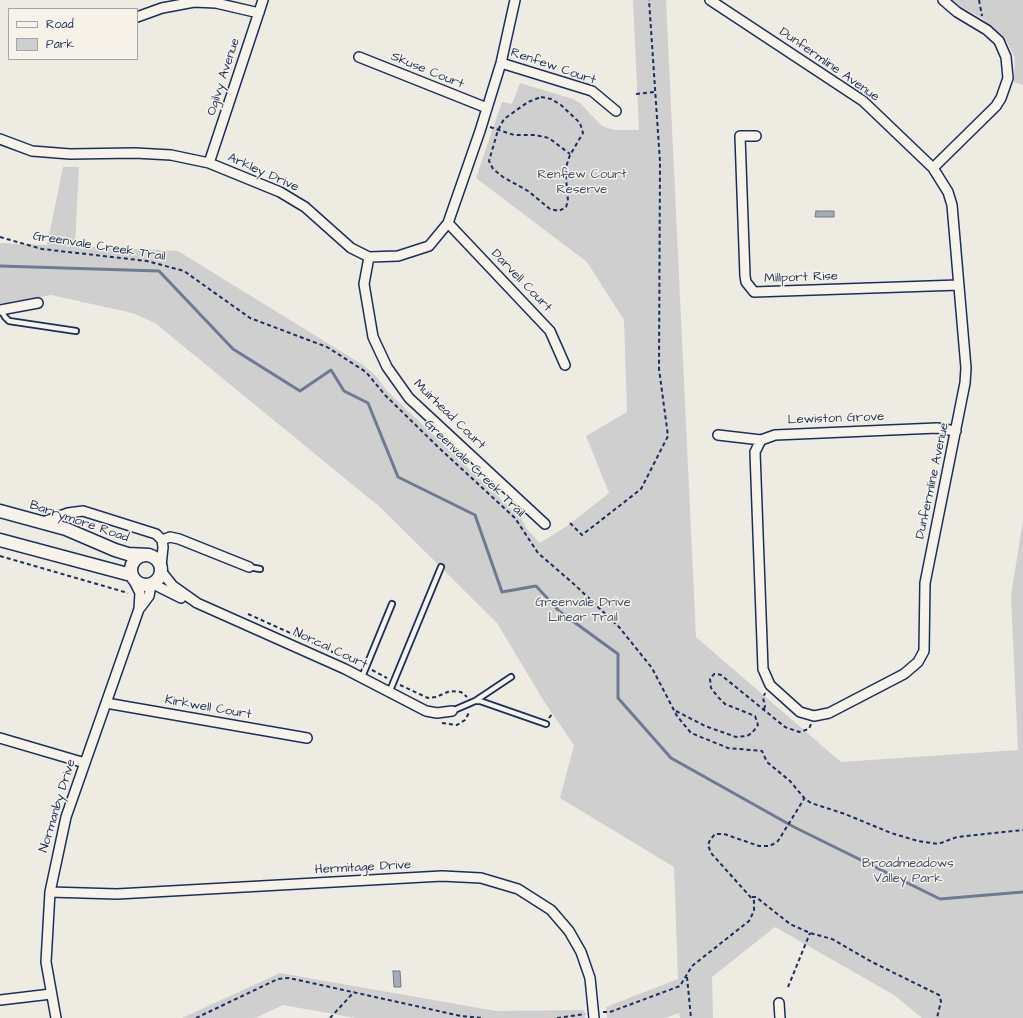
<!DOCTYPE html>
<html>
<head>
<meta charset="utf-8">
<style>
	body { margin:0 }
	#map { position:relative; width:1023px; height:1018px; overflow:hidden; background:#eeebe2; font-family:"Architects Daughter",sans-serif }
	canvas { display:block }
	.legend { position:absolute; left:8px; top:8px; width:130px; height:52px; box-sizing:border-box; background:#f7f3e8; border:1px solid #9fa5b1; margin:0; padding:5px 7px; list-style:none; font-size:12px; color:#1b2f5e }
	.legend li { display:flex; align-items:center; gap:8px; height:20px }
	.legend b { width:20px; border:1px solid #9fa5b1 }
</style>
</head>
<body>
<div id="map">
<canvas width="1023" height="1018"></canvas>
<ul class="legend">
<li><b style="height:5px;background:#f7f3e8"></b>Road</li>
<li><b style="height:11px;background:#cfcfcf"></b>Park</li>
</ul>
</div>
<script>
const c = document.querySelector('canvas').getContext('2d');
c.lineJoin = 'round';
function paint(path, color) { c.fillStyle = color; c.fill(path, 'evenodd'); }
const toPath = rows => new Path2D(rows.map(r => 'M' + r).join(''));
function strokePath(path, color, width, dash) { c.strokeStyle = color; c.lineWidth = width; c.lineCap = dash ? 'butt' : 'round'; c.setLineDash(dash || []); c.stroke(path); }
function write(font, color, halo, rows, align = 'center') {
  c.font = font + ' "Architects Daughter",sans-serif'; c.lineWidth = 3; c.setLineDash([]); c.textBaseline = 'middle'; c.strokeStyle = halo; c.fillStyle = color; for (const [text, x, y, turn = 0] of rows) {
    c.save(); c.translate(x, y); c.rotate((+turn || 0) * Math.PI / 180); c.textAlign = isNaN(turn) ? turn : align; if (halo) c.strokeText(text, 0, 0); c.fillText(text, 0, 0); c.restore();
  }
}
const green = toPath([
	[633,0,666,0,696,637,841,762,1018,750,1011,596,1023,520,1023,1018,922,1018,894,995,775,927,712,977,713,1018,680,1018,679,1013,665,1018,607,1018,606,1007,678,979,674,867,560,798,574,745,545,703,497,623,381,508,155,323,132,313,51,295,0,304,0,243,47,245,63,167,79,167,75,246,178,251,363,365,376,376,387,391,521,518,526,528,540,543,567,526,609,493,586,436,627,412,624,320,587,262,476,178,502,102,512,104,520,83,573,99,580,103,602,126,614,130,639,130],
	[952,0,1023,0,1023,85,1014,82,1015,58,1007,42,983,19,959,6],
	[280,973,496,1011,584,1010,585,1018,355,1018,283,1005,255,1018,182,1018]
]);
const water = toPath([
	[816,211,834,211,834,217,815,217,816,211],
	[393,971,400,971,401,987,394,987,393,971]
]);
const stream = toPath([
	[0,266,159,271,233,349,300,391,331,370,344,391,368,403,398,477,475,515,502,592,536,586,559,611,618,654,618,698,671,758,794,827,940,899,1023,892]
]);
const path = toPath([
	[979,0,982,16],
	[636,94,655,92],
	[541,97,551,99,561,105,580,123,583,133,570,155,567,164,566,178,568,201,566,207,559,211,550,209,528,191,503,177,493,169,489,161,498,130,504,119,528,102,541,97],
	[490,127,514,135,535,135,549,138,570,154],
	[0,237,42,249,147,261,184,271,250,318,327,347,366,372,385,395,437,446,515,518,538,553,575,585,619,627,652,668,677,716,691,733,728,748,762,751,767,762,790,781,805,799,811,803,845,814,891,833,918,841,938,844,957,837,1023,830],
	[570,523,582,535,641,489,668,436,659,369,660,162,649,0],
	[0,556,128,593],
	[248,614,346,658],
	[372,670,387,678],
	[400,685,428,698,436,697,450,691,461,692,467,697],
	[764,709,765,706,763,698,765,693],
	[676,711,705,726,736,737,747,736,752,733,758,725,755,716,725,704,718,697,711,688,710,679,714,674,717,674,721,675,785,727,799,732,809,729,811,724],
	[549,718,552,714],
	[442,723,457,725,465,720,470,711],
	[752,897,756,897,790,924,810,933,832,939,872,962,939,995,941,1001,937,1018],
	[687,977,691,1018],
	[788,987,810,933],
	[603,1012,610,1012,680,986,692,966,749,921,754,911,754,901,711,853,708,845,710,840,715,834,724,834,759,846,770,846,778,841,804,799],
	[196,1018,278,979,289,978,461,1016,483,1018],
	[330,1018,354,992],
	[557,1018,585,1014]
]);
const lane = toPath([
	[1,310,5,317,9,321,76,331],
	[249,567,260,569],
	[362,677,392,604],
	[389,693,441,567],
	[475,701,511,677],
	[452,711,475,701,480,701,546,724]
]);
const street = toPath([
	[710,0,863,101,933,168,948,192,952,205,966,368,965,383,925,583,924,651,918,662,904,674,829,713,814,716,800,712,770,685,763,669,755,452,761,440],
	[137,17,162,8,194,2,216,3,259,13],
	[359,57,487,108],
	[501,63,592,91,616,111],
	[756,136,740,136,745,276,746,282,754,292,959,285],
	[0,139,32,151,70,154,135,153,171,155,209,163,280,192,305,207,351,248,369,257,398,256,429,246,448,223,480,131,501,63,515,0],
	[209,163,263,0],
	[933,168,996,106,1001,98,1008,78,1006,57,999,41,987,30,957,12,943,0],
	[448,223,550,331,565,365],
	[369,257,364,284,373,337,387,367,409,398,545,524],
	[0,310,38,303],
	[718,435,761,440,775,435,937,428,956,431],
	[43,522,68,513,83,511,156,534,162,540,163,547,161,566],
	[162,540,170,537,179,539,249,567],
	[161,571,173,586,197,603,345,669,426,711,437,713,452,711],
	[153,584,181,598],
	[140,608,149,596,151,585],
	[106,703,307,738],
	[0,738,85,763],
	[50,892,117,894,442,876,481,878,518,889,551,910,569,931,581,952,590,978,594,1018],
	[0,1000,51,994],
	[779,1003,780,1018],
	[56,1018,46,962,50,892,66,817,139,609,140,593,132,577]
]);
const secondary = toPath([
	[0,511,66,529,115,550,128,554,149,555],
	[0,540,131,575],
	'131 570a15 15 0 1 1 30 0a15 15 0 1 1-30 0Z'
]);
const streetNames = [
	["Dunfermline Avenue",829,65,35],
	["Renfew Court",553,67,19],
	["Skuse Court",427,71,22],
	["Ogilvy Avenue",224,77,-72],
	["Arkley Drive",263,173,24],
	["Greenvale Creek Trail",99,247,9],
	["Millport Rise",801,278,-2],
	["Darvell Court",521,281,46],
	["Muirhead Court",449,415,44],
	["Lewiston Grove",836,419,-2],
	["Greenvale Creek Trail",474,469,44],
	["Dunfermline Avenue",933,481,-78],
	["Barrymore Road",79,522,19],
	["Norcal Court",330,649,25],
	["Kirkwell Court",208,708,10],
	["Normanby Drive",58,806,-73],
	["Hermitage Drive",363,868,-3]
];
const parkNames = [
	["Renfew Court",582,175],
	["Reserve",582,190],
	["Greenvale Drive",583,603],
	["Linear Trail",583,618],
	["Broadmeadows",908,864],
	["Valley Park",908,879]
];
paint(green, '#cfcfcf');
paint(water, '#a6abb5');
strokePath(water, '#6e7992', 1);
strokePath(stream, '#6e7992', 3);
strokePath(lane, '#1b2f5e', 8);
strokePath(street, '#1b2f5e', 12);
strokePath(secondary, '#1b2f5e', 15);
strokePath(path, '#1b2f5e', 2, [4, 3]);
strokePath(lane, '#f7f3e8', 4.5);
strokePath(street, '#f7f3e8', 9);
strokePath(secondary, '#f7f3e8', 12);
write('13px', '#1b2f5e', '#f7f3e8', streetNames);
write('13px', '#3f4f75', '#f7f3e8', parkNames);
</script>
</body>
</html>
